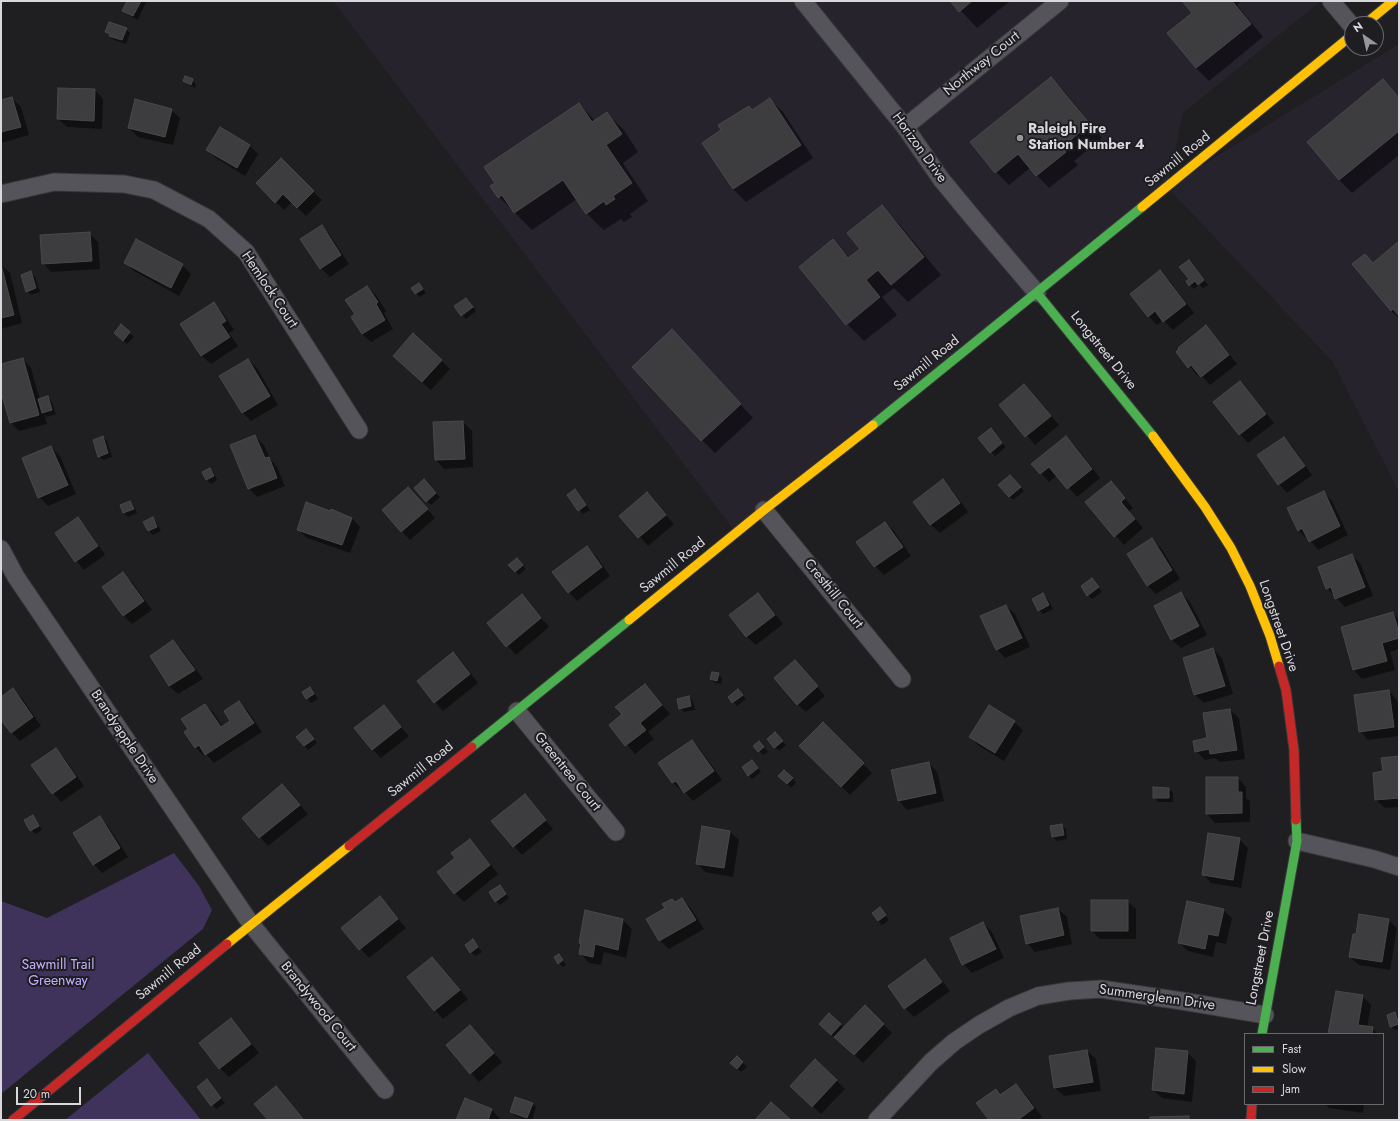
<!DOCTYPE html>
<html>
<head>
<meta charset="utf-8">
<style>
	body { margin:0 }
	#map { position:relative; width:1400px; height:1121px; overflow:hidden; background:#1f1e21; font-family:Jost,sans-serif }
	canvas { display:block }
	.frame { position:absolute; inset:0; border:2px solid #d9d8dc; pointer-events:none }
	.legend { position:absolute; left:1244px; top:1033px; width:140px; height:72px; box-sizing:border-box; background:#1e1d22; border:1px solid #69686c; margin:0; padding:5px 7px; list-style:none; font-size:12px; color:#d9d8dc }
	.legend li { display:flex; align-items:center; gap:8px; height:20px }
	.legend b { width:20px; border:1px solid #69686c }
	.north { position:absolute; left:1344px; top:16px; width:40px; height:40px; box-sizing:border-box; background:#1e1d22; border:1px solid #69686c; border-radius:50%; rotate:326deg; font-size:11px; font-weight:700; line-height:16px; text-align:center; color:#d9d8dc }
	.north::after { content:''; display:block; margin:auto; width:14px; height:18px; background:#98979b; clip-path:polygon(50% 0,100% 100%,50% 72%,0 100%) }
	.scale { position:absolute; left:16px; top:1087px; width:65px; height:18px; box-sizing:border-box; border:2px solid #d9d8dc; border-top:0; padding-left:5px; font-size:12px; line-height:14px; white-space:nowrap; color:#d9d8dc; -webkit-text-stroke:3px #1e1d22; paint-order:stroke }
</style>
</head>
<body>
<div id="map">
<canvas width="1400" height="1121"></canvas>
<div class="frame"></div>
<ul class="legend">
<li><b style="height:5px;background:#4caf50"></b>Fast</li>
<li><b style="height:5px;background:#ffc107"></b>Slow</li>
<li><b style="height:5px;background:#c62828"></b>Jam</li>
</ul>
<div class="north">N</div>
<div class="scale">20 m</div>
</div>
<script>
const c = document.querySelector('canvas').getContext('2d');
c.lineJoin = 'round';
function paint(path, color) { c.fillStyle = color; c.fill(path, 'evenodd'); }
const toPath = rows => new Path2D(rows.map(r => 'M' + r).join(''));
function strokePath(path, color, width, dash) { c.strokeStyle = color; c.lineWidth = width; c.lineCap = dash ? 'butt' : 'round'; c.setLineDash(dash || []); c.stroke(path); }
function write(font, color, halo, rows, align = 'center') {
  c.font = font + ' Jost,sans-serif'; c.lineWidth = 4; c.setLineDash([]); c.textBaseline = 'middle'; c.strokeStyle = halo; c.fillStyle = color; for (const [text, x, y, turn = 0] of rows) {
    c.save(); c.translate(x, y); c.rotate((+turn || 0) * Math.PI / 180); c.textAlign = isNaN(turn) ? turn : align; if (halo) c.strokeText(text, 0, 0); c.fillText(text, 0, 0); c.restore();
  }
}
const built = toPath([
	[333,1,1321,1,1183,113,1167,187,1399,44,1399,492,1332,361,1167,187,736,533]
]);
const green = toPath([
	[174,853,199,886,212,910,203,929,1,1094,1,901,47,918],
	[148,1053,201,1120,65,1120]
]);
const shadow = toPath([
	[128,1,146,2,138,20,128,15,124,11],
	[952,1,1010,1,977,28],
	[1184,1,1241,1,1237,5,1263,37,1209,81,1196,68,1193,13],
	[126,29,130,33,126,44,114,40,106,32],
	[1051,78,1064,91,1102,138,1074,161,1078,165,1049,188,1030,168,1009,185,996,172,972,142],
	[192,80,196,84,195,88,188,85,184,81],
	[1383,81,1399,97,1399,155,1352,193,1339,180],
	[95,90,103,99,102,129,67,127,58,119],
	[12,98,21,107,29,135,1,143,1,101],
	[770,99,783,112,813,158,746,202,733,189],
	[579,104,595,121,606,113,624,130,638,152,623,163,648,201,630,214,632,217,624,222,621,219,604,230,586,213,577,199,532,230,499,197,496,183],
	[171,110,180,118,173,145,138,137,129,128],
	[220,128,250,146,258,154,245,176,216,158,207,150],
	[281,160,322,200,306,216,292,202,284,210,257,183],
	[881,206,899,224,941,275,908,302,894,288,882,297,897,315,864,341,847,324,833,241,850,258,861,249],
	[322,226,330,235,349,264,330,277,321,268,302,239],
	[89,233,98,242,100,269,51,272,43,263],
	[137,241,182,265,191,274,179,296,134,271,125,262],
	[1399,243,1399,318,1391,311,1365,255,1374,264],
	[1189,261,1208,285,1203,288,1199,285,1194,289,1190,285],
	[1,265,10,273,22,323,1,329],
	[1160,272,1169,280,1194,313,1173,330,1163,320,1157,325,1148,316],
	[31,273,35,277,40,292,31,295,27,291],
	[367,287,376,295,386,311,384,313,393,329,371,342,362,334,352,317,356,315],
	[422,288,426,293,420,297,416,293],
	[466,299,476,311,466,319,462,315],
	[213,303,222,312,234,330,229,333,238,346,211,364,202,356,181,324],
	[121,326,134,337,127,344,119,337],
	[1205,327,1214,335,1237,364,1210,385,1200,374,1198,376,1177,352],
	[685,344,753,418,715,453,702,440],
	[23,359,31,368,40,400,48,397,52,402,56,414,47,417,44,414,47,424,19,431,11,423,1,388,1,365],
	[248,360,257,368,278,405,251,421,242,412],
	[441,360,450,369,431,390,402,364],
	[1240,382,1248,391,1274,423,1248,443,1240,434],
	[1024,386,1059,425,1035,445,1001,405],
	[463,422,472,431,473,467,444,469,436,460],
	[994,434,1006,447,995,456,991,452],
	[255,436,264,445,270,459,277,467,285,486,257,497,249,488],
	[103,437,107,441,112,457,103,460,99,456],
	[1066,437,1075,446,1100,478,1077,497,1058,475,1049,482,1033,464],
	[1284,438,1292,446,1312,475,1287,493,1279,484],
	[51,447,60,456,76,494,48,506,39,497],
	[210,469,214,473,217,480,211,484,207,480,203,472],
	[1014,480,1024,491,1013,500,1009,496],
	[943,481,951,489,968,512,940,533,931,525,914,502],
	[428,485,440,497,431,505,427,501],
	[575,490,590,510,583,514,568,495],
	[1119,491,1133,508,1129,511,1143,528,1124,545,1087,502],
	[1323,492,1332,501,1348,535,1318,550,1308,538,1307,539,1298,530],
	[647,494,674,524,648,546,621,516],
	[417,497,435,518,410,540,383,511],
	[130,502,134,506,137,513,128,517,124,513,121,506],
	[78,518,86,527,105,555,84,570,76,561],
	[352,518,360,527,350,553,307,538,298,530],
	[153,519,157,523,161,531,153,535,149,531,145,522],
	[885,523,894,531,911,556,884,575,875,566,858,542],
	[1152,539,1161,548,1180,579,1156,594,1147,585],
	[587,547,596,556,610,576,577,601,569,592],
	[1351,555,1360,563,1373,596,1345,607,1327,588],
	[516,559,526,569,519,575,509,565],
	[123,574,132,582,152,610,132,624,124,616,103,588],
	[1092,579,1102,592,1092,599,1088,595],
	[1181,593,1190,602,1207,635,1181,648,1172,640,1155,606],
	[758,594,767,603,783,624,756,645,747,637,731,615],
	[1043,594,1047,598,1053,609,1043,614,1039,610],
	[522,596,549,627,516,655,488,623],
	[1006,606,1015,614,1030,647,1005,658,997,649],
	[1393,613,1399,619,1399,649,1390,652,1395,670,1362,679,1354,670,1342,628],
	[173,641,182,650,203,679,178,694,169,686],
	[1213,649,1222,658,1233,694,1204,703,1195,695,1184,658],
	[453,653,462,662,478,683,443,711,435,702],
	[803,670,825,696,806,712,797,704],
	[718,674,722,678,721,684,715,683,711,679],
	[645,685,670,714,648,732,654,739,635,754,610,725,623,715],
	[310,688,318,699,311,703,303,692],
	[13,690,22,698,41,726,20,741,11,732,1,718,1,698],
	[738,690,746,699,737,706,729,697],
	[1389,691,1397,700,1399,711,1399,736,1368,740,1360,731],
	[689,697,693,701,695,710,684,712,680,708],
	[239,702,248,711,262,732,214,763,206,754,204,756,195,747,190,730,205,705,214,713,223,727,232,721],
	[383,707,409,736,381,758,373,750,356,728],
	[1230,710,1239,718,1245,759,1220,762,1215,758,1205,760,1196,751,1208,739],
	[1014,722,1023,730,1004,761,979,746,970,737],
	[823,724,872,773,850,795,800,746],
	[310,734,317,743,308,750,297,737],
	[779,737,786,745,779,751,768,739],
	[692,741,700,749,722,780,693,801,683,790,682,791,673,783,659,763],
	[755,746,763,746,768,752,763,755],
	[55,749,64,758,84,786,61,802,53,793],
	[1399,757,1399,807,1385,808,1376,800,1384,772],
	[752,761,761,772,752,779,748,775],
	[929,763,937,772,944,801,907,810,899,801,892,771],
	[785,771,796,782,791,788,780,776],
	[1238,778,1246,787,1246,798,1250,801,1250,822,1215,823,1207,814],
	[282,785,308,814,268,846,243,818],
	[1154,788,1169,789,1173,793,1173,802,1158,802,1154,797],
	[524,795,553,829,522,855,514,846],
	[33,816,42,830,35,834,26,821],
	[100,817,108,826,128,857,102,873,94,864],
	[1061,825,1066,829,1067,839,1057,841,1053,837],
	[703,827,730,832,739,840,733,877,705,872,697,863],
	[1239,839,1248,848,1241,888,1211,883,1203,874],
	[470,840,478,849,498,874,464,902,455,893,457,858],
	[500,886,509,898,500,905,496,901],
	[380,898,406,928,369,958,342,928],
	[682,899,690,907,704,929,669,949,660,941,647,920],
	[1127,901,1136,909,1136,939,1100,939,1092,931],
	[1058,909,1067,917,1072,944,1035,952,1027,943],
	[1223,910,1232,918,1226,944,1216,942,1213,957,1188,951,1179,943],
	[586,912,623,920,632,929,626,958,604,952,601,965,589,963,581,954,582,945,580,943],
	[884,913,889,920,882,925,878,921],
	[1388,920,1397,928,1390,970,1359,965,1350,957,1357,935],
	[983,923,992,932,1004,958,972,973,963,964],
	[473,940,482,952,475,956,471,952],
	[559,955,566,965,563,967,559,963],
	[925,960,933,969,950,991,914,1017,905,1008,889,986],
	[440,967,468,999,443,1019,435,1010],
	[1362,996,1371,1005,1367,1027,1372,1028,1378,1034,1329,1034],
	[865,1006,892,1033,863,1063,836,1037,835,1038,820,1024,829,1014,844,1028],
	[1395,1013,1399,1018,1399,1029,1395,1030,1391,1026],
	[231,1020,239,1028,259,1053,229,1077,220,1068],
	[470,1026,502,1062,479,1082,471,1073],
	[1087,1051,1096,1059,1101,1091,1064,1096,1055,1088],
	[1187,1052,1196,1061,1192,1102,1162,1098,1153,1090],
	[737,1057,747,1067,741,1072,731,1063],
	[836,1080,845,1089,821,1114,800,1095],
	[211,1084,225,1103,216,1109,198,1087],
	[1016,1085,1024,1093,1042,1117,1038,1120,990,1120,996,1090,1001,1095],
	[276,1087,284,1096,305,1120,269,1120],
	[466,1100,492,1110,500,1119,500,1120,457,1120],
	[532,1103,536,1107,532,1120,526,1120,515,1116,511,1112],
	[1325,1104,1364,1104,1363,1113,1329,1108]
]);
const building = toPath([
	[127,1,141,1,133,16,122,11,127,1],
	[950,1,972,1,959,12,950,1],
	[1182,1,1232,1,1251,24,1196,68,1167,33,1192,13,1182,1],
	[109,22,127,28,122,40,109,36,110,34,105,32,109,22],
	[185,76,193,79,191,85,183,81,185,76],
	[1051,77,1090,124,1062,147,1066,152,1036,176,1018,154,995,173,970,142,1051,77],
	[1383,79,1399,98,1399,131,1339,180,1307,142,1383,79],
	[58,88,95,89,94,121,57,119,58,88],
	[12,97,21,127,1,132,1,100,12,97],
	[770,98,801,145,733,189,702,143,721,130,718,125,749,106,752,110,770,98],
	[135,99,172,109,165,137,128,128,135,99],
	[579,103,592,122,607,112,622,134,606,145,632,183,613,196,615,199,606,205,604,201,586,214,563,180,514,213,502,195,498,198,490,186,495,183,484,167,579,103],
	[220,127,250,145,237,168,206,150,220,127],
	[281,158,314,191,297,208,283,194,275,203,256,183,281,158],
	[882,205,924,257,891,285,878,270,866,280,880,297,846,325,799,267,833,239,848,258,860,249,847,233,882,205],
	[322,225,341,255,320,269,300,239,322,225],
	[90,232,92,261,42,264,40,235,90,232],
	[136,239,183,264,171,288,124,263,136,239],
	[1399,241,1399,316,1393,309,1391,311,1352,264,1365,254,1373,263,1399,241],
	[1189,260,1204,280,1198,285,1195,281,1189,286,1186,281,1189,279,1179,267,1189,260],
	[1,264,14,315,1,318,1,264],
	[1160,270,1186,304,1163,322,1155,311,1148,317,1130,294,1160,270],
	[31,271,36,288,26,292,21,275,31,271],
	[419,283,423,289,415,294,411,288,419,283],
	[367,286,378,302,376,304,385,320,362,334,351,317,355,314,345,300,367,286],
	[466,298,473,307,461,316,454,306,466,298],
	[214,302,226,321,221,324,230,337,201,356,180,324,214,302],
	[121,324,130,332,123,341,114,333,121,324],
	[1206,325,1229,355,1201,377,1191,365,1188,368,1176,352,1179,349,1178,348,1206,325],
	[672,329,741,404,701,441,632,367,672,329],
	[413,333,442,360,422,382,393,356,413,333],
	[23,358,39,415,10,423,1,392,1,364,23,358],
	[248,359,270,396,242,413,219,376,248,359],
	[1240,381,1266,414,1239,435,1213,402,1240,381],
	[1024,384,1051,416,1025,437,999,405,1024,384],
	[48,396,52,410,42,413,38,399,48,396],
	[463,421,465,459,435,460,433,422,463,421],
	[991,428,1002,443,990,453,978,438,991,428],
	[255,435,265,458,269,457,277,478,248,489,230,445,255,435],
	[103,436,108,453,98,457,93,440,103,436],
	[1066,436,1092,469,1067,489,1049,467,1040,474,1031,464,1066,436],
	[1284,437,1305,466,1278,485,1257,455,1284,437],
	[51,446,68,485,38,498,22,458,51,446],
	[210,468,214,476,206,480,202,472,210,468],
	[1010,475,1021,487,1009,497,998,485,1010,475],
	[424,479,436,493,426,502,414,488,424,479],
	[943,479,960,503,930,525,913,502,943,479],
	[1111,481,1125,498,1121,502,1135,519,1114,537,1085,502,1111,481],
	[408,487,428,509,401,532,382,510,408,487],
	[575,489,586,505,578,511,567,495,575,489],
	[1324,491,1340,526,1309,542,1302,528,1298,531,1287,508,1324,491],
	[647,492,666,515,638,538,619,516,647,492],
	[130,501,134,509,123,513,120,505,130,501],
	[306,502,330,511,331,509,352,518,342,545,297,530,306,502],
	[78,517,98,546,75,562,55,533,78,517],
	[153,517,157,527,148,531,143,522,153,517],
	[885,522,903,547,874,567,856,542,885,522],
	[1152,538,1172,570,1147,586,1127,554,1152,538],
	[587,546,602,567,568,593,552,572,587,546],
	[1352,554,1365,587,1335,599,1331,587,1326,589,1318,567,1352,554],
	[517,558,523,565,515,572,508,565,517,558],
	[123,572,144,601,123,616,102,587,123,572],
	[1092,578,1099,587,1087,596,1081,586,1092,578],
	[1181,592,1199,626,1171,640,1154,606,1181,592],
	[758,593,775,615,746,637,729,615,758,593],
	[1043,593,1049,605,1038,611,1032,599,1043,593],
	[522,594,541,618,506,647,487,623,522,594],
	[1006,605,1022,638,996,650,980,616,1006,605],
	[1393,612,1399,633,1399,638,1382,643,1387,661,1353,670,1341,627,1393,612],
	[173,640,195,670,169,686,150,656,173,640],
	[1213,648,1225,686,1194,695,1183,658,1213,648],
	[453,652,470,674,434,703,417,681,453,652],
	[795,660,818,686,797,705,774,678,795,660],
	[712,672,719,673,717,681,710,679,712,672],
	[645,684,662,705,640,723,646,730,625,746,609,725,622,714,615,707,645,684],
	[310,687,314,694,306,699,302,692,310,687],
	[13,688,33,717,11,733,1,720,1,697,13,688],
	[738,689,743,695,732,703,728,697,738,689],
	[1389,690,1394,727,1359,732,1354,695,1389,690],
	[689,696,691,706,679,709,677,699,689,696],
	[239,701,254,723,205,755,199,745,195,748,184,732,188,729,181,719,205,704,221,727,230,721,224,711,239,701],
	[384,705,401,727,372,750,354,728,384,705],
	[989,705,1015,721,995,753,969,737,989,705],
	[1230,709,1237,750,1210,754,1209,749,1195,752,1193,741,1207,738,1203,713,1230,709],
	[823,722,864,763,841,787,799,746,823,722],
	[306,729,314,739,304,746,296,737,306,729],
	[775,732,783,741,774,748,767,739,775,732],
	[692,740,714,771,684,793,676,781,672,783,658,763,692,740],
	[759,741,764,747,758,752,753,746,759,741],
	[56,748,76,777,52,794,31,765,56,748],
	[1399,756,1399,798,1375,800,1373,773,1383,771,1381,758,1399,756],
	[752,760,758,768,748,776,742,767,752,760],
	[929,762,936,793,898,801,891,770,929,762],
	[784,770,793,778,787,784,778,776,784,770],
	[1206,777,1238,777,1238,792,1242,792,1242,813,1206,814,1206,777],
	[282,784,300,805,259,838,242,818,282,784],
	[1153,787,1169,788,1169,798,1153,798,1153,787],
	[525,794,546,820,513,847,491,821,525,794],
	[33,815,39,826,30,831,24,820,33,815],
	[100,816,120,848,93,865,73,833,100,816],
	[1062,824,1064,835,1052,837,1050,826,1062,824],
	[702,826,730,831,724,868,696,864,702,826],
	[1208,833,1240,838,1233,880,1202,875,1208,833],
	[470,839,490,865,454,894,437,872,455,858,451,853,470,839],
	[500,885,506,894,495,902,489,892,500,885],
	[380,896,398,919,359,950,341,928,380,896],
	[682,898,696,920,659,941,646,919,665,908,662,904,672,899,675,902,682,898],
	[1091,900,1128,900,1128,931,1091,931,1091,900],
	[1187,901,1224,909,1218,936,1208,934,1205,949,1178,943,1187,901],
	[880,907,886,915,878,921,872,913,880,907],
	[1058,908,1064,935,1026,944,1020,916,1058,908],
	[585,910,623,919,618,950,595,944,593,957,579,954,581,944,579,943,585,910],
	[1359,914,1389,919,1382,962,1349,957,1353,934,1356,934,1359,914],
	[983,922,996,949,962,965,950,938,983,922],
	[473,939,478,947,470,953,465,945,473,939],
	[559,954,563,960,558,964,554,957,559,954],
	[432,957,460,990,434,1011,407,977,432,957],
	[925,959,942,982,904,1009,888,986,925,959],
	[1336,991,1363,995,1358,1025,1373,1027,1372,1034,1328,1034,1336,991],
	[865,1005,884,1024,854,1055,834,1037,865,1005],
	[1395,1012,1399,1024,1390,1027,1387,1015,1395,1012],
	[829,1013,841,1024,831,1035,819,1024,829,1013],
	[231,1018,251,1044,219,1069,199,1043,231,1018],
	[470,1025,494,1053,470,1074,446,1045,470,1025],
	[1156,1048,1188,1051,1184,1094,1152,1090,1156,1048],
	[1087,1050,1093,1082,1054,1088,1049,1056,1087,1050],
	[737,1056,743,1062,737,1069,730,1063,737,1056],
	[815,1059,837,1080,812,1107,790,1086,815,1059],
	[207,1079,221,1098,211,1106,197,1087,207,1079],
	[1016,1084,1034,1108,1018,1120,989,1120,976,1103,996,1089,1000,1095,1016,1084],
	[276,1086,304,1120,268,1120,254,1104,276,1086],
	[515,1097,533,1103,527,1118,510,1112,515,1097],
	[465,1098,492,1109,488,1120,456,1120,465,1098],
	[771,1102,791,1120,755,1120,771,1102],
	[1189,1116,1189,1120,1150,1120,1150,1117,1189,1116]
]);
const street = toPath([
	[803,1,905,127,941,179,974,219,1037,293],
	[1331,1,1352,26],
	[905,127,1060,1],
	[1,194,54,182,124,184,154,190,209,219,246,252,359,430],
	[764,510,902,679],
	[1,549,16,577,251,924,385,1090],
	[517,711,616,832],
	[1297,841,1374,859,1399,867],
	[877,1120,931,1062,954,1042,979,1025,1009,1008,1038,996,1069,991,1101,989,1182,1001,1265,1015]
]);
const fast = toPath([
	[1037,293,1153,436],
	[873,425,1142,207],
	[472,747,629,620],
	[1262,1034,1297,841,1296,820]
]);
const slow = toPath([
	[1365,24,1393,1],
	[1142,207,1352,35],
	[1153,436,1205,507,1231,548,1250,586,1270,636,1279,666],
	[629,620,764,510,873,425],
	[227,944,349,846]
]);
const jam = toPath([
	[1279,666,1286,690,1294,750,1296,820],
	[349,846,472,747],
	[13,1120,227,944],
	[1251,1120,1252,1104]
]);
const markers = [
	[1020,138,4,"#98979b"]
];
const streetNames = [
	["Northway Court",982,64,-39],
	["Horizon Drive",919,148,54],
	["Sawmill Road",1178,160,-39],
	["Hemlock Court",269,290,56],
	["Longstreet Drive",1103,351,51],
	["Sawmill Road",927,364,-39],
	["Sawmill Road",673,566,-39],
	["Cresthill Court",833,594,51],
	["Longstreet Drive",1278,626,71],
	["Brandyapple Drive",124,737,56],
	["Sawmill Road",421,770,-39],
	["Greentree Court",567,772,51],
	["Longstreet Drive",1261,958,-79],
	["Sawmill Road",169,973,-39],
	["Summerglenn Drive",1157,998,8],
	["Brandywood Court",318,1007,51]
];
const poiNames = [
	["Raleigh Fire",1028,130],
	["Station Number 4",1028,146]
];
const parkNames = [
	["Sawmill Trail",58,966],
	["Greenway",58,982]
];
paint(built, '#26232d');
paint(green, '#3f335c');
paint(shadow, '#0007');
paint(building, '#3d3c3e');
strokePath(building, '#49494b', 1);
strokePath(street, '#39393a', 19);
strokePath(fast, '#39393a', 11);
strokePath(slow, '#39393a', 11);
strokePath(jam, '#39393a', 11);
strokePath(street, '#55545b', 17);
strokePath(fast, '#4caf50', 9);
strokePath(slow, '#ffc107', 9);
strokePath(jam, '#c62828', 9);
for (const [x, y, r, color] of markers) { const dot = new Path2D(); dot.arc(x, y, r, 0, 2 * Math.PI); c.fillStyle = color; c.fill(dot); strokePath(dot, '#1e1d22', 1.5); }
write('14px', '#d9d8dc', '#1e1d22', streetNames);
write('bold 14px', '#d9d8dc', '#1e1d22', poiNames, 'left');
write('14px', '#c4affe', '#1e1d22', parkNames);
</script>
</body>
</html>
